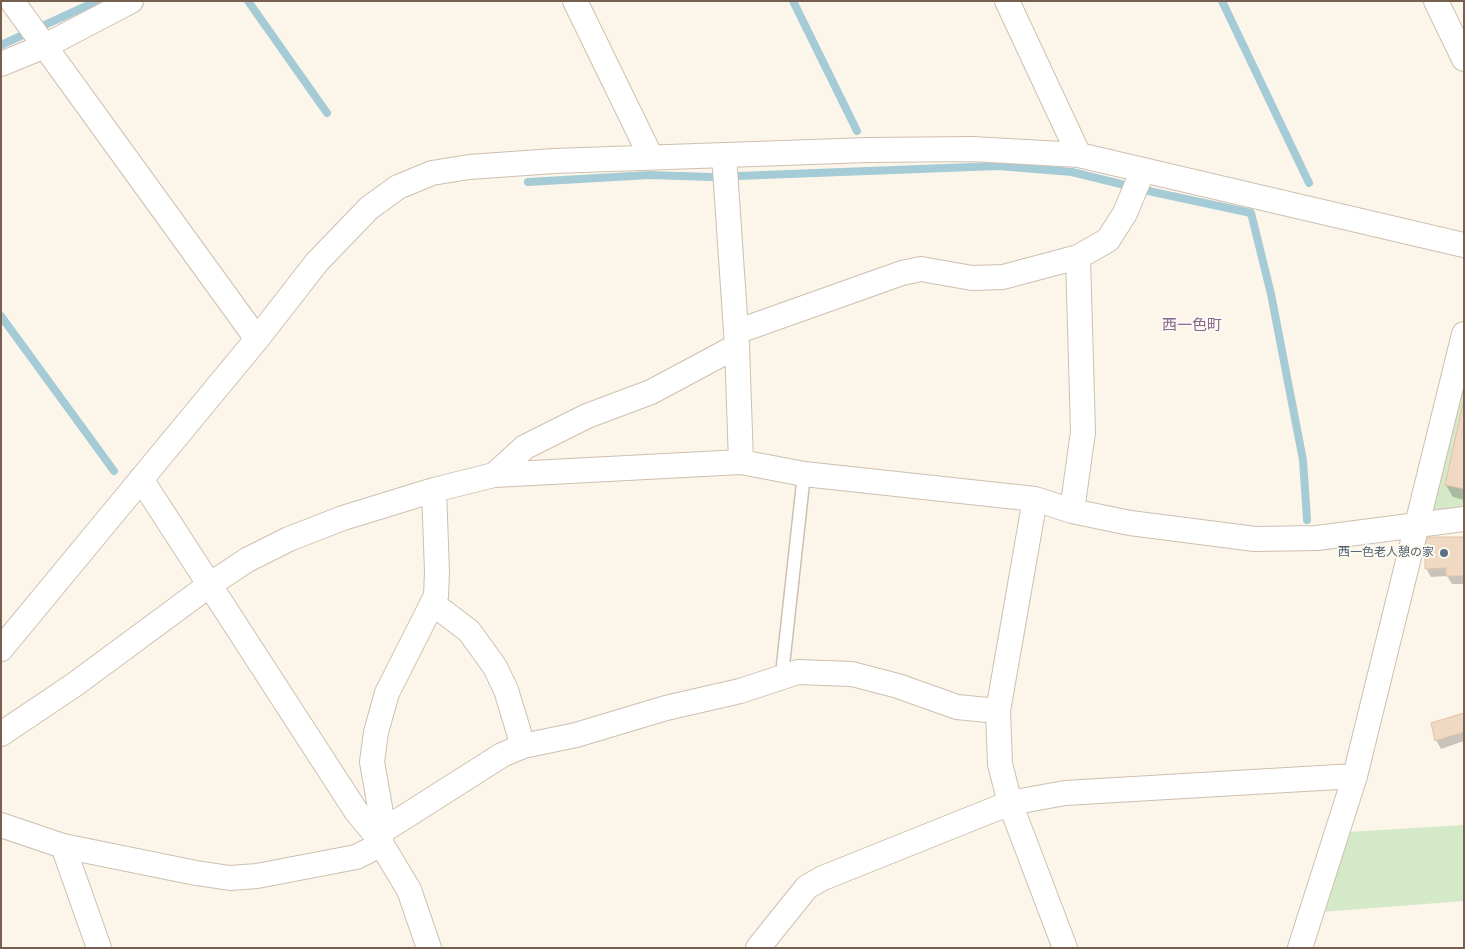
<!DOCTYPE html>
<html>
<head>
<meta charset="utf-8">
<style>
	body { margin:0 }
	#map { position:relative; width:1465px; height:949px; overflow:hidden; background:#fcf6ea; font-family:"Roboto Condensed",sans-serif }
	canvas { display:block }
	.frame { position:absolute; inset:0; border:2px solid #765f4e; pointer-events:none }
</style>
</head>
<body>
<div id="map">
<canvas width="1465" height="949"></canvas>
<div class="frame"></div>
</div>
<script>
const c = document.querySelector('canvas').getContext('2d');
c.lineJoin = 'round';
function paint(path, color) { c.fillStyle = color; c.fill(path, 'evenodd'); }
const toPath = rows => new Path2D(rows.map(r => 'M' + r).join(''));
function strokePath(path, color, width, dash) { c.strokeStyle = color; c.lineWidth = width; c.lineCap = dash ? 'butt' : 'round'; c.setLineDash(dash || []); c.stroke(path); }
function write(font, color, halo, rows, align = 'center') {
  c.font = font + ' "Roboto Condensed","Noto Sans JP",sans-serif'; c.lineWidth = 4; c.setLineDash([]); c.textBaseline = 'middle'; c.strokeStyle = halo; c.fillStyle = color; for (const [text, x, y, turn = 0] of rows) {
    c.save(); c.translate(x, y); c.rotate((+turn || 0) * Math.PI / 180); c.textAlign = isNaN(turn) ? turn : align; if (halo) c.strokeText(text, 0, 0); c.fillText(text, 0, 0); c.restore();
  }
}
const green = toPath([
	[1464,374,1464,509,1430,514],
	[1464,825,1464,901,1322,912,1348,832]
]);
const shadow = toPath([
	[1464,404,1464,500,1453,497,1446,485],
	[1464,538,1464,584,1452,584,1447,576,1431,577,1426,568],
	[1464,715,1464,741,1441,749,1436,740]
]);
const stream = toPath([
	[248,1,327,113],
	[793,1,857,131],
	[1222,1,1309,183],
	[1,45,97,1],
	[528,182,650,175,711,177,998,166,1072,172,1153,192,1251,213,1271,294,1303,460,1307,520],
	[1,316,114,471]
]);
const building = toPath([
	[1464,399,1464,489,1445,485,1464,399],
	[1425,537,1464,537,1464,576,1446,576,1446,568,1425,569,1425,537],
	[1464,713,1464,732,1435,741,1431,723,1464,713]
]);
const service = toPath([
	[785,675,783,665,804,474]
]);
const minor = toPath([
	[12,1,257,339],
	[575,1,651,157],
	[1007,1,1079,155],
	[1436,1,1464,59],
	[1,64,45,46,131,1],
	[724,155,737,346,741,462],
	[736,332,902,273,921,269,972,278,1003,277,1078,257,1108,240,1125,213,1143,170],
	[494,475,525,447,587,416,651,392,737,346],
	[141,479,356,811,376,835,409,890,429,948],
	[1035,499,998,711,1000,764,1010,803,1065,948],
	[1072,511,1083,432,1078,257],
	[432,603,469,631,495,667,506,690,523,746],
	[1,649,257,339,317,262,369,208,398,187,432,173,469,167,554,161,868,150,972,149,1079,155,1464,245],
	[1,734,74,685,208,586,247,560,289,539,343,518,434,490,494,475,741,462,804,474,1035,499,1072,511,1130,523,1255,539,1317,538,1464,519],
	[1,825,63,846,196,873,230,878,257,876,356,857,382,844],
	[384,830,372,762,376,732,387,693,436,596,437,572,434,490],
	[376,835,502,755,523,746,576,735,666,708,740,691,798,672,852,674,898,686,957,707,998,711],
	[63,846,99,948],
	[758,948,807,887,823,878,1010,803,1065,793,1355,776],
	[1300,948,1355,776,1464,334]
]);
const markers = [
	[1444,553,5,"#5c6f8a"]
];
const serviceNames = [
	["西一色老人憩の家",1434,553]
];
const quarterNames = [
	["西一色町",1192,326]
];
paint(green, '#d3e9c8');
paint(shadow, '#0003');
strokePath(stream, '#a5cbd6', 8);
paint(building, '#f0d9c3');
strokePath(building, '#e2c1a4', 1);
strokePath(service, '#cebfb0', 15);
strokePath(minor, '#cebfb0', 26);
strokePath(service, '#fff', 12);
strokePath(minor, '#fff', 24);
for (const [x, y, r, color] of markers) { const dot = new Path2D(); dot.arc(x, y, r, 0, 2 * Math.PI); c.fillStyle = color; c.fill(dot); strokePath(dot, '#fefaf0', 2); }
write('12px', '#4e5e75', '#fefaf0', serviceNames, 'right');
write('15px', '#876691', '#fefaf0', quarterNames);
</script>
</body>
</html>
